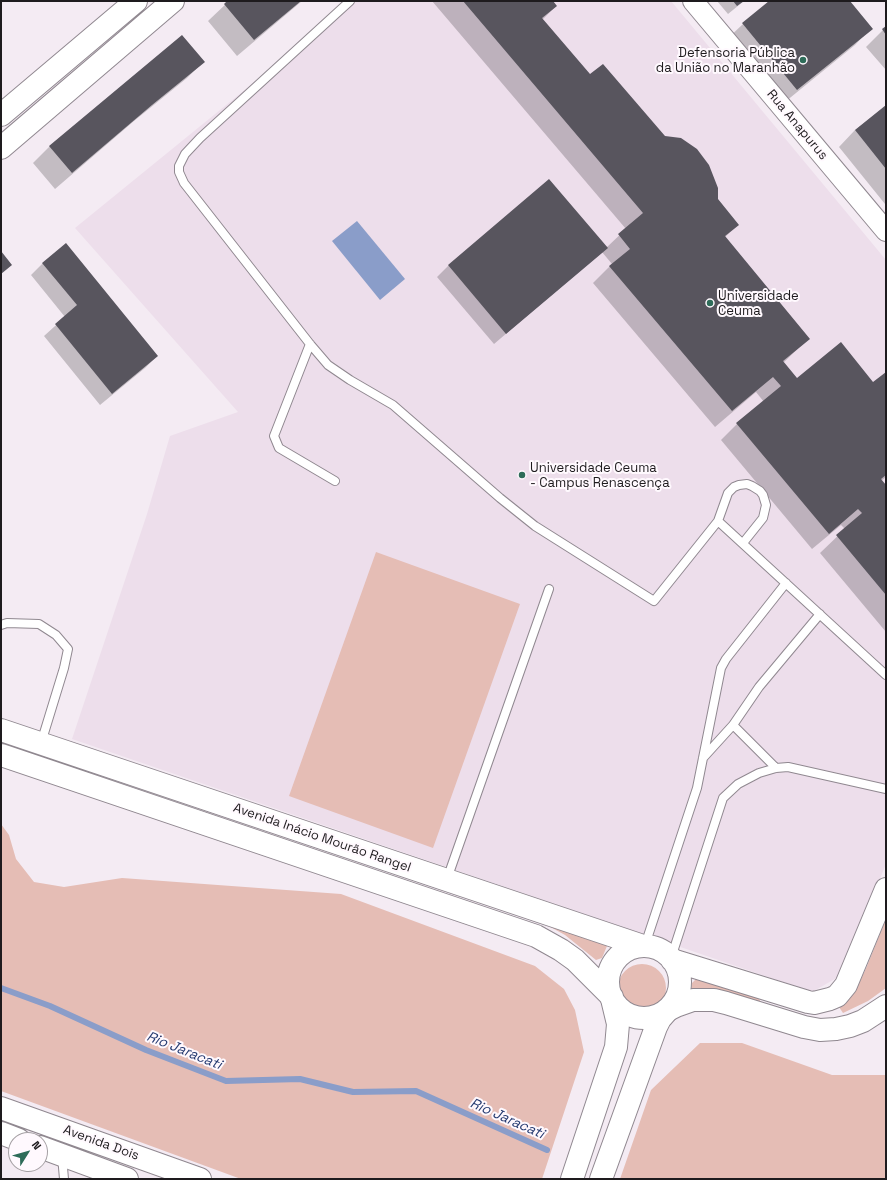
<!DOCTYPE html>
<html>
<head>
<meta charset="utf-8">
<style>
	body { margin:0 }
	#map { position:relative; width:887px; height:1180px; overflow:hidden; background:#f4ebf3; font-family:"Space Grotesk",sans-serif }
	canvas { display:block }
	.frame { position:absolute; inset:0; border:2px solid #1e1b1e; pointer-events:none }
	.north { position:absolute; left:8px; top:1132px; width:40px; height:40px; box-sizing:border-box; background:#fff9fe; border:1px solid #a5a0a4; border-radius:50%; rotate:53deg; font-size:11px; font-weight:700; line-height:16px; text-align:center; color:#1e1b1e }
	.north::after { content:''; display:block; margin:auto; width:14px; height:18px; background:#2e6c59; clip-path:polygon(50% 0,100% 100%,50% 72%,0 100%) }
</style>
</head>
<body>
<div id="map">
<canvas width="887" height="1180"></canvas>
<div class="frame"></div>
<div class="north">N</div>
</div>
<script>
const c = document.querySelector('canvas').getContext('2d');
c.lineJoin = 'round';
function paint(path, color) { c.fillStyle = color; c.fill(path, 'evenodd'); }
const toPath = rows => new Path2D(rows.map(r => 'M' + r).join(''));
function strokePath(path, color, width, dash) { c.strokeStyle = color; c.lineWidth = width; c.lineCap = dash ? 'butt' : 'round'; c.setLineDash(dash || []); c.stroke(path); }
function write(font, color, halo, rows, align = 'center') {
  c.font = font + ' "Space Grotesk",sans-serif'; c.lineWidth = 4; c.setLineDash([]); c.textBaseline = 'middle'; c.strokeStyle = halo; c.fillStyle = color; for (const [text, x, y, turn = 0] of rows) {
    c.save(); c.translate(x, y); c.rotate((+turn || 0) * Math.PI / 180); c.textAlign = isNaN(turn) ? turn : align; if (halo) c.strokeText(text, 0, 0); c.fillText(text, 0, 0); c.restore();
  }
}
const built = toPath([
	[354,1,671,1,886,260,886,864,840,976,812,992,72,739,147,514,170,436,238,412,75,228]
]);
const green = toPath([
	[376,552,520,604,433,848,289,796],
	[1,824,9,835,16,859,34,882,64,887,122,878,341,894,535,966,564,989,575,1010,584,1052,542,1179,241,1179,1,1091],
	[886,919,886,988,868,1001,843,1013,839,1007,848,1000,855,992,867,966],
	[545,924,608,944,607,946,602,958,596,960,565,935],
	'618 988a24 24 0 1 1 48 0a24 24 0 1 1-48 0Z',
	[697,978,757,996,761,1002,692,993,691,989,692,983],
	[700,1043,742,1043,832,1075,886,1075,886,1179,620,1179,651,1090]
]);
const water = toPath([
	[357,221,405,279,380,300,332,241]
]);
const shadow = toPath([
	[229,1,302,1,237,56,208,21],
	[432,1,551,1,556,6,542,20,590,76,717,199,738,225,725,237,808,339,783,363,797,379,873,384,886,373,886,477,881,481,886,486,886,632,820,553,845,529,841,525,812,549,721,440,737,424,764,402,756,392,715,427,593,283,612,264,602,252,494,344,437,277,448,266,549,180,606,248,626,229],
	[717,1,744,1,728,14],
	[771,1,849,1,871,28,855,45,780,106,726,40,743,24],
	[886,27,886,70,866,47],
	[203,62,187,78,134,121,55,189,33,163,50,146],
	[886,106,886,203,885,204,839,147,855,130],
	[43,263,157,356,145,368,100,405,44,336,65,317,31,275]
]);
const stream = toPath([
	[1,988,50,1006,146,1050,226,1081,300,1079,353,1092,416,1091,547,1150]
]);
const building = toPath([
	[227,1,301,1,254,40,224,4],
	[463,1,553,1,557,6,542,18,590,74,603,64,665,136,681,138,697,149,709,165,718,188,718,199,739,225,725,236,810,339,783,361,797,378,841,342,873,382,886,372,886,475,881,479,886,485,886,595,836,535,862,513,858,509,829,534,736,423,781,386,773,377,732,411,609,266,630,249,618,234,643,213],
	[733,1,744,1,737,6],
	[769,1,850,1,873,29,797,90,742,23],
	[886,26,886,35,882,29],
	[182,35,205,62,152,105,72,173,49,146],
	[886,105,886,169,855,130],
	[549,179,608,248,506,334,448,265],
	[66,243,158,356,112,394,55,324,77,305,42,263],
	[1,251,12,265,1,274]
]);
const service = toPath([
	[350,1,200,138,185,154,179,166,179,172,184,183,310,344,328,365,350,380,393,405,500,498,535,526,654,601,718,521,728,493,734,487,739,485,747,484,752,486,760,491,763,495,766,505,763,518,743,543],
	[310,344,274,436,279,448,335,481],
	[718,521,886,675],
	[1,625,7,623,39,624,56,635,68,649,64,668,41,743],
	[733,725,776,768],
	[703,758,733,725,759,687,820,614],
	[447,879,549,589],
	[645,945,697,788,721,668,726,659,786,583],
	[671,958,723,798,738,784,759,773,776,768,788,767,886,789],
	[62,1156,64,1179]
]);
const tertiary = toPath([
	[693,1,886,231]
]);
const secondary = toPath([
	[1,115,136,1],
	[1,148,173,1],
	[1,730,643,946],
	[1,755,536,936,561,950,575,960,612,997],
	'608 982a36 36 0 1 1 72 0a36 36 0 1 1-72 0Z',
	[672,960,808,1002,814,1003,830,999,837,996,846,985,886,889],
	[668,1010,676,1006,693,1000,714,1000,726,1003,804,1027,820,1030,836,1029,850,1026,863,1021,886,1006],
	[1,1108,200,1179],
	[1,1133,19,1140],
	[40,1147,127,1179]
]);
const primary = toPath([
	[572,1179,616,1047,618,1024,612,999],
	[601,1179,656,1027,660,1019,667,1011]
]);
const markers = [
	[803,60,4,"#2e6c59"],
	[710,303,4,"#2e6c59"],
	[522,475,4,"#2e6c59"]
];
const poiNames = [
	["Defensoria Pública",795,53,"right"],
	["da União no Maranhão",795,68,"right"],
	["Universidade",718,296],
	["Ceuma",718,311],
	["Universidade Ceuma",530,468],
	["- Campus Renascença",530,483]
];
const streetNames = [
	["Rua Anapurus",797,125,50],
	["Avenida Inácio Mourão Rangel",322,838,19],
	["Avenida Dois",101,1143,20]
];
const waterNames = [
	["Rio Jaracati",184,1051,22],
	["Rio Jaracati",507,1119,24]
];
paint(built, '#eddeeb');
paint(green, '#e5bdb5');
paint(water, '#8a9dc9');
paint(shadow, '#0003');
strokePath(stream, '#8a9dc9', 6);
paint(building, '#58555e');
strokePath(service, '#908890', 10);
strokePath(tertiary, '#908890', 22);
strokePath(secondary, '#908890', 24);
strokePath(primary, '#908890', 24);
strokePath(service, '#fff', 8);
strokePath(tertiary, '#fff', 20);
strokePath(secondary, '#fff', 22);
strokePath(primary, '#fff', 22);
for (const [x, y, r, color] of markers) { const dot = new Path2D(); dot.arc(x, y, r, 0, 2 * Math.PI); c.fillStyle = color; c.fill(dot); strokePath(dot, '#fff9fe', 1.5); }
write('13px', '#1e1b1e', '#fff9fe', poiNames, 'left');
write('13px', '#1e1b1e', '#fff9fe', streetNames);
write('italic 14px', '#253a70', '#fff9fe', waterNames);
</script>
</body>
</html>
